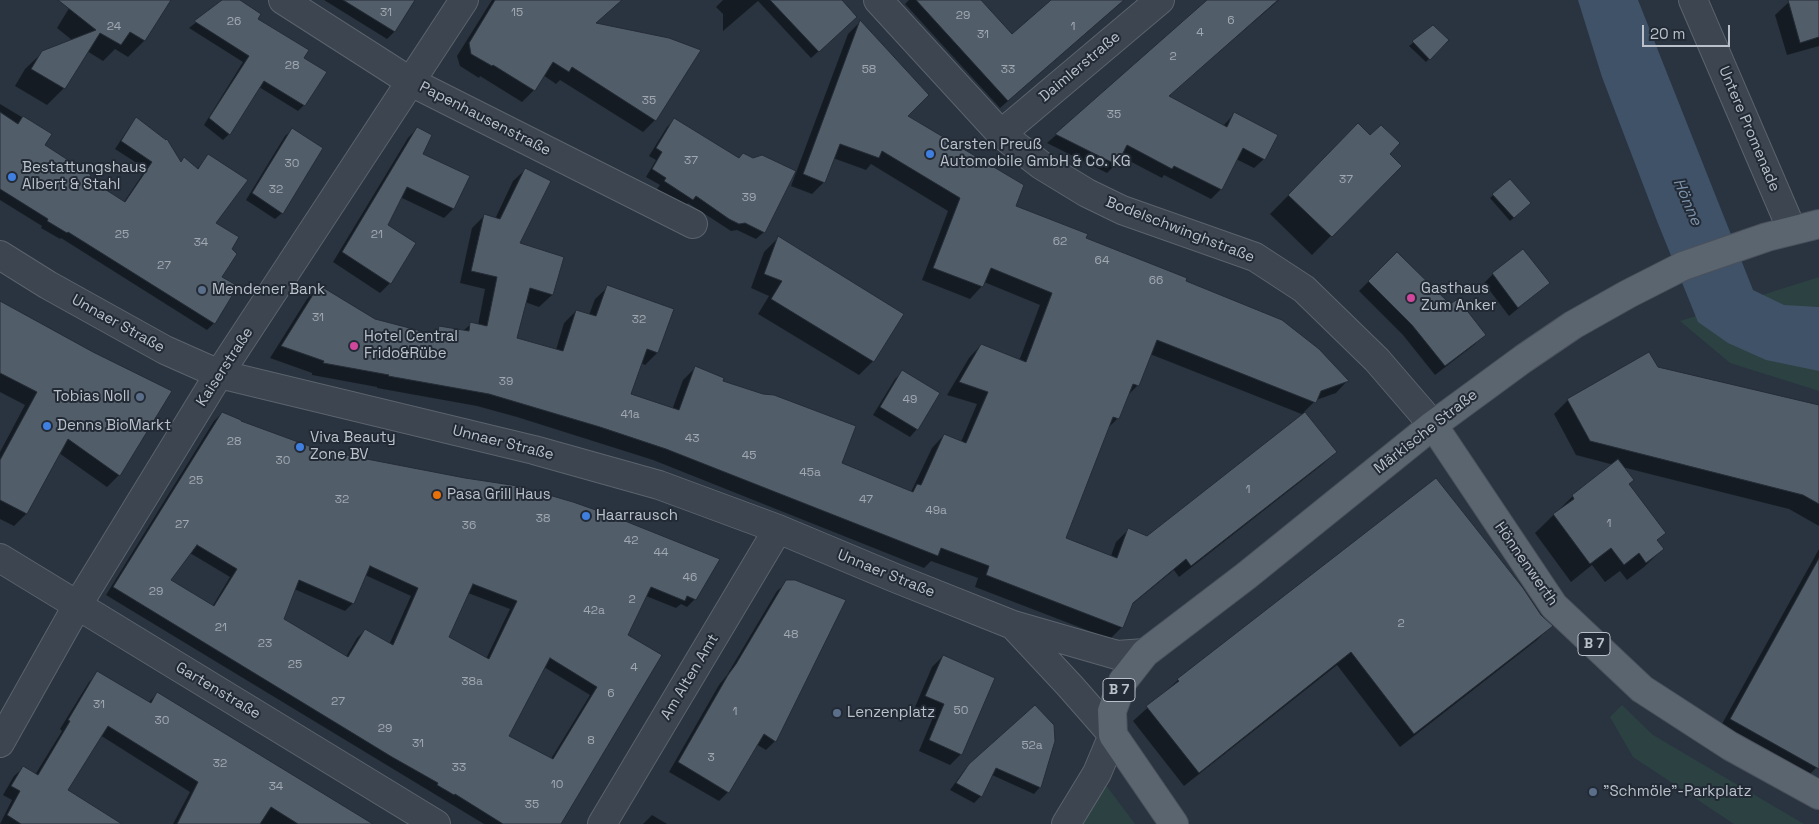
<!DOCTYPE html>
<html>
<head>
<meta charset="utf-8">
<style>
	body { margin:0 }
	#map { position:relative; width:1819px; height:824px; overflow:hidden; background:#293440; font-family:"Space Grotesk",sans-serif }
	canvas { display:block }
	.scale { position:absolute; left:1642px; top:25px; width:88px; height:22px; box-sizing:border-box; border:2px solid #bac1ca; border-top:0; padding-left:6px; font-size:15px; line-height:18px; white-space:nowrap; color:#bac1ca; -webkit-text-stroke:4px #222a35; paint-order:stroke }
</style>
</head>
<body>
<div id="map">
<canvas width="1819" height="824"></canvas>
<div class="scale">20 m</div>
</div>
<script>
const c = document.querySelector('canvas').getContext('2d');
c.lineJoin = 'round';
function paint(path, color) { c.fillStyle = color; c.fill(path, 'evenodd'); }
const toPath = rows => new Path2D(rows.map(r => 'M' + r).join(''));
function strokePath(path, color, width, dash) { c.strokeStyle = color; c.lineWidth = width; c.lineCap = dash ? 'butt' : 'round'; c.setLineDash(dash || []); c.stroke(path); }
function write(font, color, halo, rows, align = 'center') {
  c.font = font + ' "Space Grotesk",sans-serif'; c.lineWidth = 4; c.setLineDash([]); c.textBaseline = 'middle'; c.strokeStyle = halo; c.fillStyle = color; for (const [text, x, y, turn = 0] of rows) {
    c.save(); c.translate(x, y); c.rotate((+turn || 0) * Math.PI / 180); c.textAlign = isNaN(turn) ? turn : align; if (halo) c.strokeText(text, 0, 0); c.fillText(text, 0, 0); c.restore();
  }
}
const green = toPath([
	[1819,277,1819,391,1730,363,1680,321],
	[1622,705,1653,735,1804,824,1734,824,1633,757,1610,717],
	[1097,773,1135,824,1066,824]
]);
const water = toPath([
	[1578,0,1638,0,1753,290,1784,305,1819,307,1819,371,1766,360,1728,343,1698,322,1657,221,1602,77]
]);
const shadow = toPath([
	[74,0,170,0,144,41,128,57,115,49,103,61,87,51,64,88,47,105,15,86,25,69,43,52,72,40,57,28],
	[224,0,235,0,302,58,304,105,298,111,259,87,229,134,223,140,204,125,243,62,189,28],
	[324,0,414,0,394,32,387,39],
	[492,0,621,0,595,24,655,120,643,132,560,80,556,84,543,75,534,90,522,102,480,76,479,78,460,66,457,56],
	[723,0,839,0,849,24,811,58,758,1,723,31,723,14,716,7],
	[909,0,980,0,1012,36,1053,0,1124,0,1000,108,905,4],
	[1209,0,1279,0,1167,97,1223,126,1234,114,1264,159,1254,168,1236,159,1221,189,1211,199,1164,175,1162,178,1120,156,1116,164,1107,173,1047,143],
	[1795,0,1819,0,1819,46,1787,55,1775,15,1789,2],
	[860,22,906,116,1014,207,1184,282,1347,381,1336,393,1316,400,1304,412,1336,452,1323,464,1179,577,1174,570,1130,606,1122,627,1110,639,975,587,978,578,931,561,924,568,653,460,517,417,477,406,377,388,377,387,312,375,312,373,270,358,307,299,319,286,374,320,430,337,440,327,463,331,471,324,478,325,485,289,460,283,472,228,484,216,495,219,513,181,526,169,518,244,562,258,552,295,539,307,525,302,516,339,556,350,564,323,576,311,589,315,595,299,608,287,657,353,645,365,641,363,629,395,672,410,683,380,695,368,721,382,840,464,911,492,932,448,944,435,961,442,977,404,947,395,969,358,981,345,1019,361,1040,305,984,282,982,286,970,299,922,280,948,211,871,164,866,170,833,158,824,182,812,194,791,186,848,34],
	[1150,354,1304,415,1147,537,1128,530,1116,542,1111,556,1064,538,1107,429,1118,418,1127,396,1138,385],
	[1433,27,1447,40,1426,62,1409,46],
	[0,104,50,134,43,146,87,180,124,202,146,169,115,149,130,126,136,119,180,163,184,159,197,169,208,156,214,223,230,250,221,277,214,323,207,330,61,238,60,239,41,228,42,226,0,200],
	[675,119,738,159,743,154,764,232,756,239,737,230,731,231,688,203,685,206,657,189,660,185,646,177,656,160,649,156,667,127],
	[1358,125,1400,166,1312,255,1270,214],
	[417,128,421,154,453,209,444,218,400,197,386,225,390,283,380,293,333,262,408,138],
	[292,130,282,213,275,219,246,200,285,136],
	[1510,180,1530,203,1510,221,1490,198],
	[778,238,873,361,859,375,758,314,769,296,751,288,764,252],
	[1397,253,1450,306,1484,335,1474,345,1435,375,1403,335,1359,291],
	[1493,274,1549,283,1509,316,1484,283],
	[0,300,119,475,107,487,59,453,26,514,14,526,0,519,0,452,25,405,0,392],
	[1657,369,1819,406,1819,526,1789,509,1622,467,1628,484,1664,533,1656,541,1663,549,1644,567,1627,580,1620,571,1605,582,1592,565,1571,582,1535,533,1573,496,1614,465,1576,455,1554,414,1568,400],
	[902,372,917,429,910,437,873,415,895,379],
	[222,413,239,422,320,452,465,480,695,599,687,607,681,604,676,608,646,596,626,635,559,824,484,824,106,595,214,421],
	[190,553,230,577,212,607,169,581],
	[365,575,411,596,389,645,365,630,357,638,346,657,282,619,294,589,345,611,353,603],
	[468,593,510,609,486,659,447,637],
	[544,667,590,695,551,759,507,736],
	[1436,480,1540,616,1551,626,1537,640,1400,747,1337,665,1184,786,1133,721,1178,680],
	[1819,549,1819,762,1816,768,1802,782,1717,733],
	[787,582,775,741,766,750,756,744,728,792,719,801,669,772,719,685,727,675,777,591],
	[943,656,961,754,950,765,919,751,934,715,915,707,932,667],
	[98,673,148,703,158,693,369,824,173,824,190,792,100,735,67,791,120,824,0,824,12,800,3,795,14,776,23,768,35,775,62,731,60,729,89,682],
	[1052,726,1053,748,1040,787,1034,794,992,775,981,796,974,803,950,790,963,772,970,764],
	[652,815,667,824,643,824]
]);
const building = toPath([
	[58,0,171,0,145,41,130,32,121,45,100,33,65,89,31,69,42,51,96,30,58,0],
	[222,0,240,0,261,14,258,19,309,50,304,58,327,72,305,106,264,81,230,135,209,118,249,56,194,21,222,0],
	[343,0,415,0,395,32,343,0],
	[495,0,622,0,596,23,669,38,701,50,656,121,572,67,569,72,553,62,535,91,493,65,492,66,471,54,469,43,495,0],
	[770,0,842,0,857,17,819,52,770,0],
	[916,0,981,0,1012,34,1051,0,1124,0,1008,101,916,0],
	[1207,0,1278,0,1169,96,1227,127,1234,112,1278,135,1265,160,1243,148,1222,190,1174,166,1172,169,1127,145,1117,165,1055,134,1207,0],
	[1788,0,1819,0,1819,37,1800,43,1788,0],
	[860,20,929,95,908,116,1024,185,1016,206,1088,234,1086,238,1187,278,1186,281,1282,320,1319,349,1349,381,1321,391,1316,403,1157,340,1139,386,1133,384,1119,419,1113,417,1066,538,1117,558,1128,528,1147,536,1305,412,1337,452,1191,566,1186,559,1133,603,1123,628,986,575,989,566,941,548,938,556,666,449,600,427,489,394,388,376,389,375,323,363,324,361,281,346,319,285,375,319,421,331,436,338,439,326,469,331,470,322,487,326,497,277,471,271,484,214,500,219,525,168,551,181,520,243,564,257,553,295,530,288,517,338,563,351,576,310,596,316,607,285,674,309,658,353,647,349,631,394,679,410,695,366,724,378,723,381,763,394,774,395,856,426,842,463,913,492,917,484,921,485,944,434,966,443,988,392,959,382,981,344,1026,362,1052,293,991,268,983,287,933,268,960,198,882,151,879,158,840,144,825,183,803,174,860,20],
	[1433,25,1449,40,1430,60,1412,41,1433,25],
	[0,112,18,124,23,116,52,134,45,145,91,175,89,179,125,202,152,162,121,141,136,117,166,140,167,139,181,162,184,157,198,169,208,154,248,180,216,223,239,237,232,249,237,254,222,277,238,286,215,324,68,232,67,233,47,221,48,219,0,189,0,112],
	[674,118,739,158,743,153,753,158,762,155,796,171,765,233,745,223,739,224,729,219,696,196,693,200,664,181,666,178,652,169,662,152,656,148,674,118],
	[1358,123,1370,135,1381,125,1398,141,1400,143,1390,154,1402,166,1332,237,1288,195,1358,123],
	[417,127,432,135,423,154,470,176,454,209,407,187,388,225,416,243,391,284,342,252,417,127],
	[292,128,323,148,283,214,252,193,292,128],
	[1510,179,1531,203,1514,218,1492,194,1510,179],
	[778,236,904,314,874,362,771,299,782,281,764,274,778,236],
	[1523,249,1550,283,1518,308,1492,273,1523,249],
	[1397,252,1450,304,1458,299,1486,335,1445,366,1412,325,1368,281,1397,252],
	[0,301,93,352,172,391,120,476,68,439,27,514,0,500,0,460,37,392,0,373,0,301],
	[1649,352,1658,367,1819,405,1819,504,1803,495,1590,441,1567,399,1649,352],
	[902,370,940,393,918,430,880,407,902,370],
	[222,412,241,420,241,421,320,450,465,478,518,486,573,502,610,515,720,559,696,600,687,596,685,601,651,587,628,635,662,655,561,824,503,824,455,794,454,795,437,785,438,783,392,757,113,587,222,412],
	[197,545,237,569,214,606,171,580,197,545],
	[370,566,418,588,393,645,365,629,348,657,284,619,299,580,354,604,370,566],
	[473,584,517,601,489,659,449,637,473,584],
	[550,658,597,687,553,759,509,736,550,658],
	[1618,459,1634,480,1629,484,1666,533,1657,540,1664,549,1646,563,1639,553,1624,565,1611,548,1590,564,1553,514,1574,499,1572,495,1618,459],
	[1436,478,1523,588,1541,615,1553,626,1414,734,1351,652,1199,773,1146,706,1179,681,1177,679,1436,478],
	[1819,558,1819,769,1730,719,1819,558],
	[786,580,795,580,846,600,776,742,764,734,729,793,678,762,728,675,736,664,786,580],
	[943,655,995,678,962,755,929,740,944,704,925,696,943,655],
	[97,671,151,703,157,692,373,824,298,824,271,807,260,824,177,824,198,782,108,726,68,790,122,824,21,824,7,815,20,791,11,786,23,766,38,775,70,721,68,720,97,671],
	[1035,705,1054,725,1055,741,1041,788,996,768,982,797,956,783,969,764,1035,705]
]);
const minor = toPath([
	[283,0,411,82,693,224],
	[878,0,1001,134,1041,165,1087,193,1122,210,1255,257,1304,289,1377,360,1433,425],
	[1693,0,1792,230],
	[1001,134,1160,0],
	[0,255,48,285,165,350,219,374,534,450,659,485,778,529,895,578,1013,625,1117,655,1145,653],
	[0,558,436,824],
	[1014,626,1070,686,1113,735,1097,773,1066,824],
	[0,743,77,606,219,374,464,0],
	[602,824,778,529]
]);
const primary = toPath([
	[1433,425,1554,606,1642,689,1730,746,1819,795],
	[1174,824,1113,735,1112,711,1123,681,1145,653,1246,576,1433,425,1523,359,1573,325,1628,294,1683,266,1767,237,1819,224]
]);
const markers = [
	[930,154,5,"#3f7fe0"],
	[12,177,5,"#3f7fe0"],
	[202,290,5,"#5c6f8a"],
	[1411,298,5,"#d1479c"],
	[354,346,5,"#d1479c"],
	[140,397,5,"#5c6f8a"],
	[47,426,5,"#3f7fe0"],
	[300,447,5,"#3f7fe0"],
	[437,495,5,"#e8710a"],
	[586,516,5,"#3f7fe0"],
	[837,713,5,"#5c6f8a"],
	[1593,792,5,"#5c6f8a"]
];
const numberNames = [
	["31",386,13],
	["15",517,13],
	["29",963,16],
	["6",1231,21],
	["26",234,22],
	["24",114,27],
	["1",1073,27],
	["4",1200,33],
	["31",983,35],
	["2",1173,57],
	["28",292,66],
	["58",869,70],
	["33",1008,70],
	["35",649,101],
	["35",1114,115],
	["37",691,161],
	["30",292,164],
	["37",1346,180],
	["32",276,190],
	["39",749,198],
	["25",122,235],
	["21",377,235],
	["62",1060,242],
	["34",201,243],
	["64",1102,261],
	["27",164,266],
	["66",1156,281],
	["31",318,318],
	["32",639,320],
	["39",506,382],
	["49",910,400],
	["41a",630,415],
	["43",692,439],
	["28",234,442],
	["45",749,456],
	["30",283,461],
	["45a",810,473],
	["25",196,481],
	["1",1248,490],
	["32",342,500],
	["47",866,500],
	["49a",936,511],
	["38",543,519],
	["1",1609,524],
	["27",182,525],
	["36",469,526],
	["42",631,541],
	["44",661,553],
	["46",690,578],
	["29",156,592],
	["2",632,600],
	["42a",594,611],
	["2",1401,624],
	["21",221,628],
	["48",791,635],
	["23",265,644],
	["25",295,665],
	["4",634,668],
	["38a",472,682],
	["6",611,694],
	["27",338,702],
	["31",99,705],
	["50",961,711],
	["1",735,712],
	["30",162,721],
	["29",385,729],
	["8",591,741],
	["31",418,744],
	["52a",1032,746],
	["3",711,758],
	["32",220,764],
	["33",459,768],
	["10",557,785],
	["34",276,787],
	["35",532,805]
];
const shields = [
	[1594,644,32],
	[1119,690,32]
];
const shieldNames = [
	["B 7",1594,644],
	["B 7",1119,690]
];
const streetNames = [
	["Daimlerstraße",1080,67,-40],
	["Papenhausenstraße",485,119,27],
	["Untere Promenade",1749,129,67],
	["Bodelschwinghstraße",1180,230,21],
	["Unnaer Straße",118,324,29],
	["Kaiserstraße",225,367,-57],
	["Märkische Straße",1426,432,-38],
	["Unnaer Straße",503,443,14],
	["Hönnenwerth",1526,564,55],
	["Unnaer Straße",886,574,22],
	["Am Alten Amt",690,677,-59],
	["Gartenstraße",218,691,31]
];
const poiNames = [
	["Carsten Preuß",940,145],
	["Automobile GmbH & Co. KG",940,162],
	["Bestattungshaus",22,168],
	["Albert & Stahl",22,185],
	["Gasthaus",1421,289],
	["Zum Anker",1421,306],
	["Mendener Bank",212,290],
	["Hotel Central",364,337],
	["Frido&Rübe",364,354],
	["Tobias Noll",130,397,"right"],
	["Denns BioMarkt",57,426],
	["Viva Beauty",310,438],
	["Zone BV",310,455],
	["Pasa Grill Haus",447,495],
	["Haarrausch",596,516],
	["Lenzenplatz",847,713],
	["\"Schmöle\"-Parkplatz",1603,792]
];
const waterNames = [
	["Hönne",1687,202,67]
];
paint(green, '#2c4142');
paint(water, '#405267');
paint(shadow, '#0007');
paint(building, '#525d6a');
strokePath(building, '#242c37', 1);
strokePath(minor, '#5b636d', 30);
strokePath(primary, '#4a515c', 30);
strokePath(minor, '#3d4550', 28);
strokePath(primary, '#5b6570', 28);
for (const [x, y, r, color] of markers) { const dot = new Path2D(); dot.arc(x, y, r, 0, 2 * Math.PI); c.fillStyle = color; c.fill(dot); strokePath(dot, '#222a35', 2); }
write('12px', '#a0a8b2', null, numberNames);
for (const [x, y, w] of shields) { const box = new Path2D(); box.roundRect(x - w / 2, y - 11.5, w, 23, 4); c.fillStyle = '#222a35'; c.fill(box); strokePath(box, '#bac1ca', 1); }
write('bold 14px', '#bac1ca', null, shieldNames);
write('15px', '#bac1ca', '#222a35', streetNames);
write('15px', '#bac1ca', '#222a35', poiNames, 'left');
write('italic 16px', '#7d92aa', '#222a35', waterNames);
</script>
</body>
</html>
